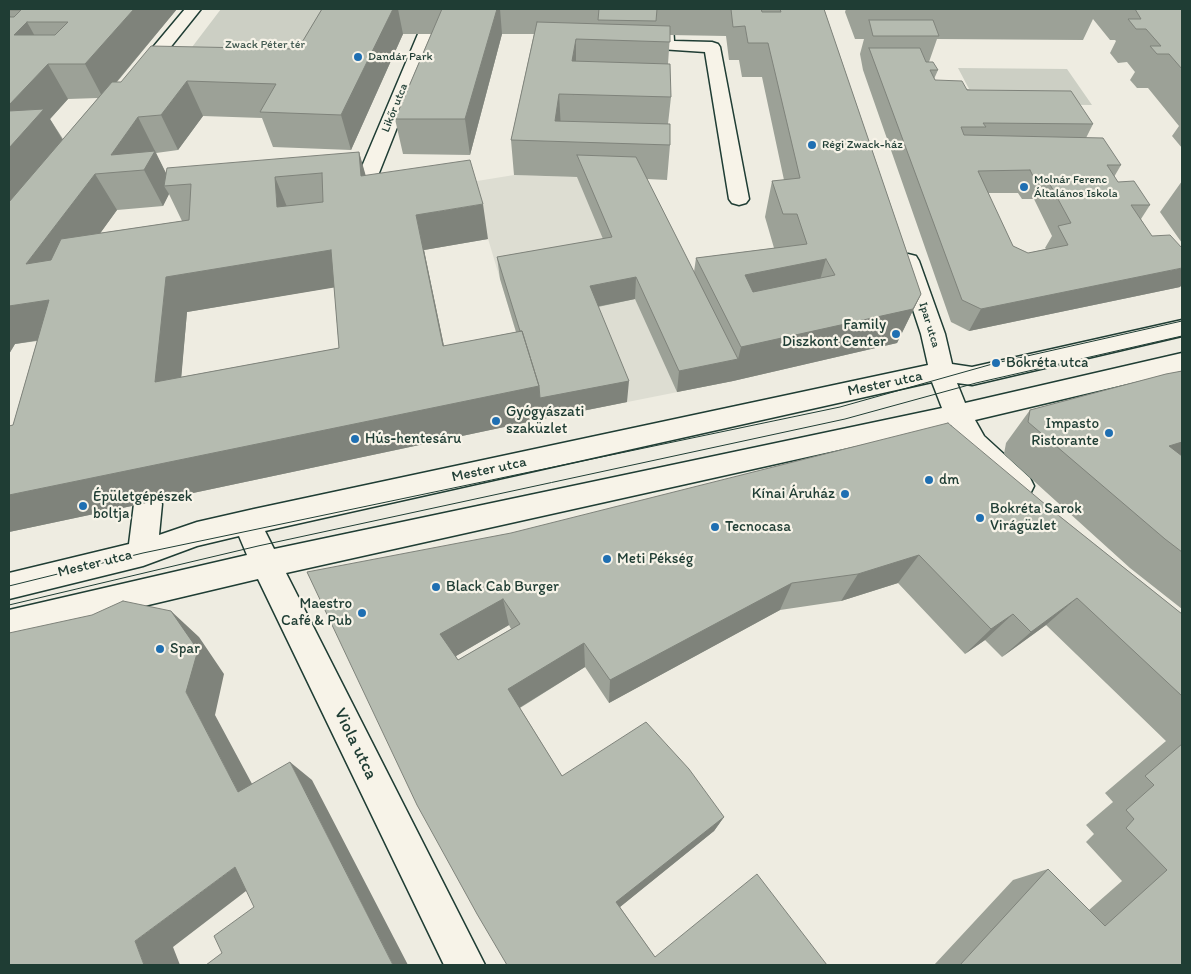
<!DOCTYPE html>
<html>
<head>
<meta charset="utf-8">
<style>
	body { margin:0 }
	#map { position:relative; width:1191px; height:974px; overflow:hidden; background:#eeece1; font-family:Itim,sans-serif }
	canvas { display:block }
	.frame { position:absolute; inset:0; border:10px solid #1f3d34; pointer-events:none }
</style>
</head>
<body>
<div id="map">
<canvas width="1191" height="974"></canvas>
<div class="frame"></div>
</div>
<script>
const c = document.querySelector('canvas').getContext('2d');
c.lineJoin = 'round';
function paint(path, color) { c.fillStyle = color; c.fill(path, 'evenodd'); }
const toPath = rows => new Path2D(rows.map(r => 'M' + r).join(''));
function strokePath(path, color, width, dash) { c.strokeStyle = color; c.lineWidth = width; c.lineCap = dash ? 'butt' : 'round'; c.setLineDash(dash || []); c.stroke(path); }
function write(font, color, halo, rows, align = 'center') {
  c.font = font + ' Itim,sans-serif'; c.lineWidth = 4.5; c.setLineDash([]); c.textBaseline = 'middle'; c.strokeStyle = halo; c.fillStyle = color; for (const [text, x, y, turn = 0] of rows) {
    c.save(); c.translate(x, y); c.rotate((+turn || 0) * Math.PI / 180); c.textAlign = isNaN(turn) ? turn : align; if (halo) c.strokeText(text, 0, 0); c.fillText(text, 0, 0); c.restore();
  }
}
const built = toPath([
	[514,175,635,179,733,381,542,419,471,182]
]);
const green = toPath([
	[221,9,350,9,309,83,167,80],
	[958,68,1067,69,1092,105,977,104]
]);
const minor = toPath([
	[185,9,201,9,145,79,133,79,131,75,133,71,185,9],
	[657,9,672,9,674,41,712,42,718,44,720,47,749,199,746,203,739,205,732,203,729,199,705,52,660,49,658,46,657,9],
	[426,29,432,31,434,34,375,183,372,187,365,189,358,187,355,183,418,34,420,31,426,29],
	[908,254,916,256,919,261,945,334,952,364,972,367,1182,320,1182,336,972,385,957,383,965,403,1182,353,1182,371,975,420,984,436,1030,478,1034,486,1030,494,1020,497,1010,494,966,450,951,425,286,573,485,965,444,965,258,579,9,638,9,610,247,555,239,536,197,546,143,566,9,599,9,573,129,544,134,504,138,496,148,492,158,496,162,504,159,535,197,522,254,509,928,365,921,334,897,261,900,256,908,254],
	[932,382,942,408,274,549,265,531,932,382]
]);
const tram = toPath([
	[9,586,143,553,840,407,996,363,1182,321],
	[9,605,258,546,845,419,976,383,1182,336]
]);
const wall = toPath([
	[9,9,177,9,117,82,121,82,298,49,322,9,824,9,921,294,897,343,733,381,677,392,635,299,598,307,627,402,542,419,9,532,9,426,13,425,37,341,15,344,9,354],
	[403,34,431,34,395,119,403,154,470,155,502,34,534,34,511,140,514,175,577,177,603,239,497,257,500,279,516,332,444,346,424,250,488,239,365,175,359,152,166,174,156,153,178,150,203,116,262,118,273,147,351,150],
	[670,35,726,36,729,60,739,60,742,77,762,77,784,180,772,181,765,217,774,248,696,258,694,272,647,179,667,180,670,145,668,124,671,97,668,64],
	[98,98,63,139,50,119,68,99],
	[169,194,182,221,100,233,117,210,163,206],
	[334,287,339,348,181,377,187,312],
	[846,9,1182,9,1182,148,1172,136,1179,126,1148,88,1137,88,1130,80,1135,72,1127,62,1118,63,1110,53,1116,41,1115,40,1110,40,1093,19,1083,40,937,39,929,62,938,70,934,79,935,80,1093,124,1086,138,1121,165,1114,177,1118,182,1150,205,1141,219,1180,287,969,331,951,322,863,70,860,54,864,39,855,39,845,12],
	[988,193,1018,193,1022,199,1034,199,1052,236,1045,248,1046,249,1028,253,1013,246],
	[1182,181,1182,243,1160,212],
	[1182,371,1182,609,1130,568,1004,454,1006,443,1030,410],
	[1058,515,1182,614,1182,965,934,965,1013,880,1048,869,1089,910,1122,881,1086,842,1094,834,1086,825,1113,802,1105,793,1166,741,1046,625,1002,657,985,640,965,654,898,583,841,601,780,610,609,703,585,667,520,708,562,776,724,817,714,831,620,907,655,957,827,965,507,965,307,572],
	[509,625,511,629,458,660,456,656]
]);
const shadedWall = toPath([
	[134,9,177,9,103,98,85,64],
	[393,9,398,9,403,34,351,150,341,115],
	[497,9,500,9,502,34,470,155,465,119],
	[9,14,18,30,27,22,46,56,9,33],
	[576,39,576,73,573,96,572,61],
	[48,64,68,99,50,119,65,144,9,213,9,105],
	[187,81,203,116,178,150,161,115],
	[559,94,561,129,555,121],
	[138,117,172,185,164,186,169,194,163,206,144,170,111,155],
	[359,152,369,187,361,176],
	[95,174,117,210,53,299,26,264],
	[275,177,289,212,277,207],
	[483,204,488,239,424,250,451,380,443,346,416,215],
	[331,250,343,286,187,312,178,415,155,382,166,277],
	[826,259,816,294,738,310,745,275],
	[1182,268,1182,285,1180,287,969,331,981,309],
	[636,277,635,299,590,308,590,286],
	[921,294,897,343,733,381,677,392,679,371,738,359,741,347],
	[49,300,76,334,15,344,9,354,9,306],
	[629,381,627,402,542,419,9,532,9,495,539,386],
	[1182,442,1182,465,1169,446],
	[919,555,898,583,841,601,858,574],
	[792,583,780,610,609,703,610,680],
	[1077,598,1046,625,1002,657,1031,632],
	[503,599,509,625,451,659,440,634],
	[171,611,199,637,224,674,215,715,265,808,238,792,186,692],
	[1013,614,985,640,965,654,991,629],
	[584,643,585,667,514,711,508,689],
	[290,762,312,780,408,965,393,965],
	[724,817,714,831,615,911,616,902],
	[235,867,263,878,173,947,180,965,144,965,135,941]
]);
const building = toPath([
	[9,9,134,9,85,64,48,64,9,105,9,17,14,17,21,10,9,10,9,9],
	[27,22,68,22,55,35,14,35,27,22],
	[322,9,393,9,341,115,260,112,276,84,187,81,161,115,138,117,111,155,155,151,144,170,95,174,26,264,51,260,61,239,189,220,191,184,164,186,167,168,359,152,361,176,470,160,483,204,416,215,443,346,522,331,539,386,9,495,9,426,13,425,49,300,9,306,9,202,112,82,121,82,151,46,298,49,322,9],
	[322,173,323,202,277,207,275,177,322,173],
	[331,250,339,348,155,382,166,277,331,250],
	[442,9,497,9,465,119,395,119,442,9],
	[599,9,657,9,656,21,598,20,599,9],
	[731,9,761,9,762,12,781,12,780,9,824,9,921,294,913,309,741,347,696,258,807,244,797,214,783,214,772,181,800,178,768,43,748,43,745,26,733,27,731,9],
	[826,259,835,275,753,292,745,275,826,259],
	[1135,9,1182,9,1182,69,1169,54,1157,54,1150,46,1161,46,1146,29,1136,29,1128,19,1141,19,1135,9],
	[869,20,933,20,939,36,873,36,869,20],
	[537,22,670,26,670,42,576,39,572,61,670,64,671,97,559,94,555,121,670,124,670,145,511,140,537,22],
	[869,48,920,48,926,62,933,62,938,70,930,70,935,80,962,81,967,90,1071,91,1093,124,983,123,986,127,961,127,964,135,1103,138,1121,165,1107,165,1118,182,1134,181,1150,205,1131,205,1152,236,1170,235,1182,248,1182,268,981,309,962,300,869,48],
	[1030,170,1033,176,1046,177,1071,223,1058,226,1068,245,1028,253,1013,246,978,171,1030,170],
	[44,109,9,148,9,111,44,109],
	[577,155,636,157,738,359,679,371,636,277,590,286,629,381,540,398,539,386,522,331,520,331,497,257,612,237,577,155],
	[1182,371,1182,442,1169,446,1182,456,1182,552,1165,539,1028,422,1030,410,1166,374,1182,371],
	[948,423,1058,515,1182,614,1182,696,1077,598,1031,632,1013,614,991,629,919,555,858,574,792,583,610,680,584,643,508,689,562,776,646,722,689,769,724,817,616,902,655,957,757,874,827,965,507,965,477,914,417,805,307,572,511,533,948,423],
	[503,599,520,624,458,660,440,634,503,599],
	[123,601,171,611,198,650,186,692,238,792,290,762,393,965,206,965,222,953,214,936,254,907,235,867,135,941,144,965,9,965,9,633,92,615,123,601],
	[1182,744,1182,965,960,965,1048,869,1105,926,1167,870,1126,828,1134,819,1126,810,1154,785,1145,776,1182,744]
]);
const markers = [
	[358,57,5,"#1f6fb2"],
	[812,145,5,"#1f6fb2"],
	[1024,187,5,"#1f6fb2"],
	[896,334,5,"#1f6fb2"],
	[996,363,5,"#1f6fb2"],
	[496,421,5,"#1f6fb2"],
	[1109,433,5,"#1f6fb2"],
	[355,439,5,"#1f6fb2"],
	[929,480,5,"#1f6fb2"],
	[845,494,5,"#1f6fb2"],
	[83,506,5,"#1f6fb2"],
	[980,518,5,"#1f6fb2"],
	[715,527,5,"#1f6fb2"],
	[607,559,5,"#1f6fb2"],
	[436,587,5,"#1f6fb2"],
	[362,613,5,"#1f6fb2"],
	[160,649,5,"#1f6fb2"]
];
const farParknames = [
	["Zwack Péter tér",265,45]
];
const farPoinames = [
	["Dandár Park",368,57],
	["Régi Zwack-ház",822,145],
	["Molnár Ferenc",1034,180],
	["Általános Iskola",1034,194]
];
const farStreetnames = [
	["Likőr utca",395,108,-68],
	["Ipar utca",929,325,73]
];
const poiNames = [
	["Family",886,325,"right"],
	["Diszkont Center",886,342,"right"],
	["Bokréta utca",1006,363],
	["Gyógyászati",506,412],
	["szaküzlet",506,429],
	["Impasto",1099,424,"right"],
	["Ristorante",1099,441,"right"],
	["Hús-hentesáru",365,439],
	["dm",939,480],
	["Kínai Áruház",835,494,"right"],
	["Épületgépészek",93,497],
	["boltja",93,514],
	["Bokréta Sarok",990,509],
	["Virágüzlet",990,526],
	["Tecnocasa",725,527],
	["Meti Pékség",617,559],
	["Black Cab Burger",446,587],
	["Maestro",352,604,"right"],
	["Café & Pub",352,621,"right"],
	["Spar",170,649]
];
const streetNames = [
	["Mester utca",885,384,-12],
	["Mester utca",489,470,-12],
	["Mester utca",95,564,-14]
];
const nearStreetnames = [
	["Viola utca",355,744,64]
];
paint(built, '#ddddd2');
paint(green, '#cccfc4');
strokePath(minor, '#1f3d34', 3);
paint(minor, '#f7f3e8');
strokePath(tram, '#1f3d34', 1);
paint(wall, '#9ca197');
paint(shadedWall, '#7f837b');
paint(building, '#b5bbb0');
strokePath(building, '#7f837b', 1);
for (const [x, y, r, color] of markers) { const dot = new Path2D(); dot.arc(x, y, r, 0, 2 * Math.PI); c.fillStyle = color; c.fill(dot); strokePath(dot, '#f7f3e8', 2); }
write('12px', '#425a51', '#f7f3e8', farParknames);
write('12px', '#1f3d34', '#f7f3e8', farPoinames, 'left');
write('12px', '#1f3d34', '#f7f3e8', farStreetnames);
write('15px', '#1f3d34', '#f7f3e8', poiNames, 'left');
write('15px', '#1f3d34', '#f7f3e8', streetNames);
write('18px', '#1f3d34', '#f7f3e8', nearStreetnames);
</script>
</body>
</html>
